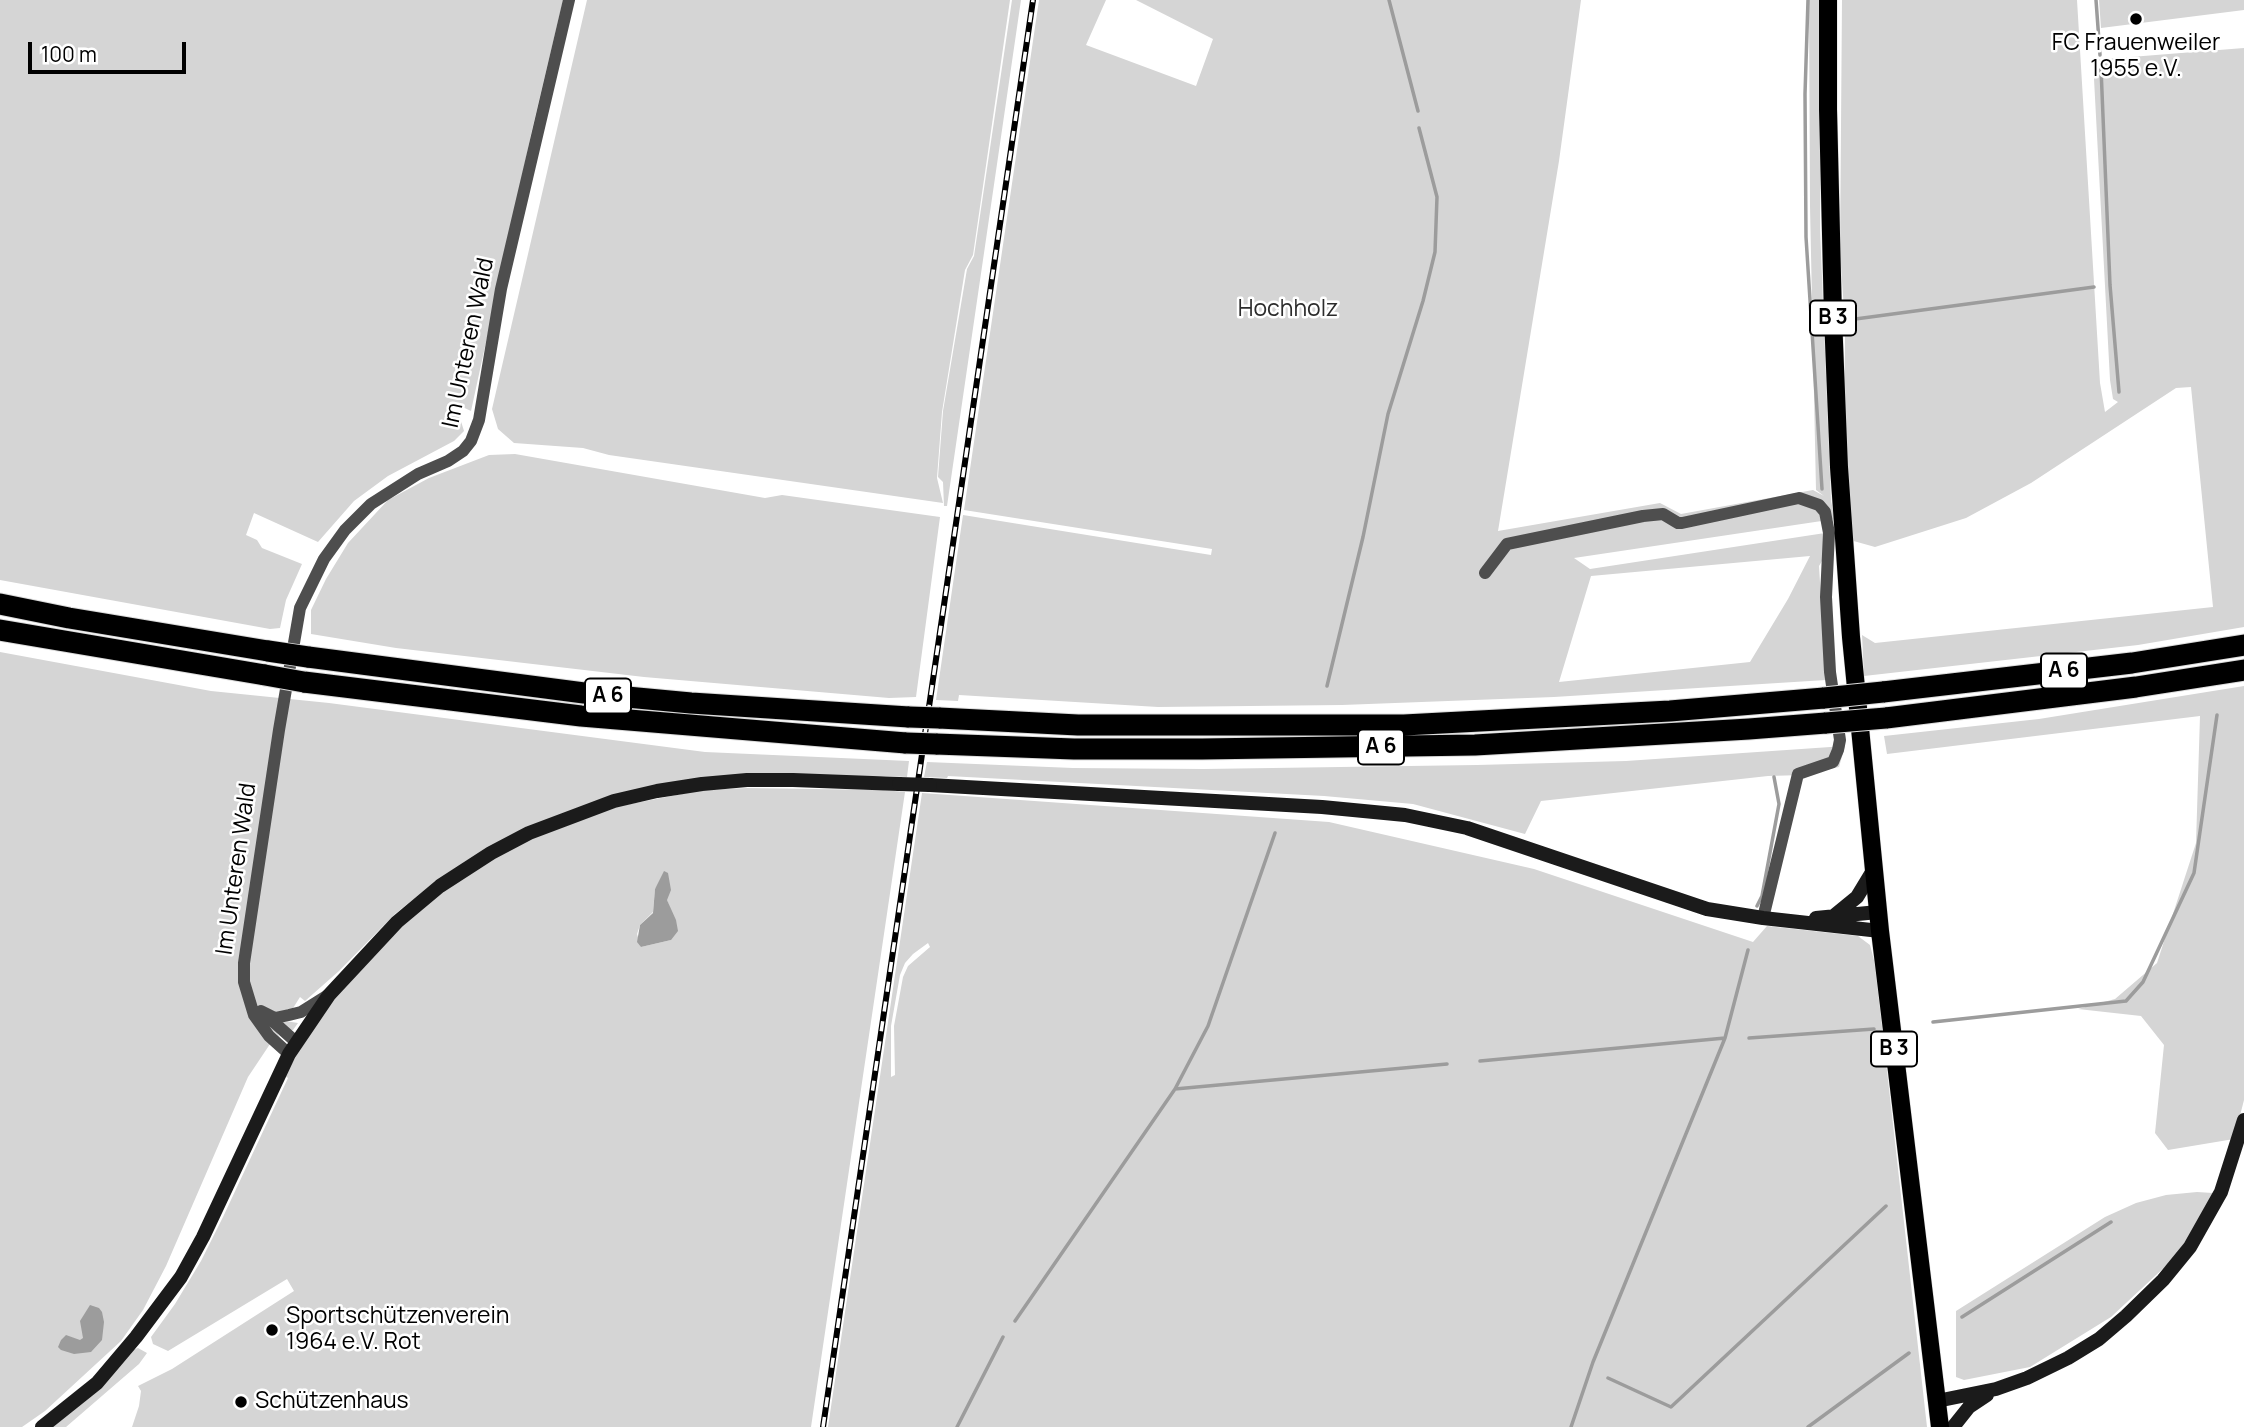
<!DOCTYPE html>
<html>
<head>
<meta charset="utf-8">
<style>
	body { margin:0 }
	#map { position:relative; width:2244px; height:1427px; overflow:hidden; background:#fff; font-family:Manrope,sans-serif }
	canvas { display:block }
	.scale { position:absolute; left:28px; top:42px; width:158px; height:32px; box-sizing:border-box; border:4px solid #000; border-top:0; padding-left:9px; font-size:21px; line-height:24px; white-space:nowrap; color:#000; -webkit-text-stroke:5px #fff; paint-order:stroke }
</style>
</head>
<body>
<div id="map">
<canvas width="2244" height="1427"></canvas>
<div class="scale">100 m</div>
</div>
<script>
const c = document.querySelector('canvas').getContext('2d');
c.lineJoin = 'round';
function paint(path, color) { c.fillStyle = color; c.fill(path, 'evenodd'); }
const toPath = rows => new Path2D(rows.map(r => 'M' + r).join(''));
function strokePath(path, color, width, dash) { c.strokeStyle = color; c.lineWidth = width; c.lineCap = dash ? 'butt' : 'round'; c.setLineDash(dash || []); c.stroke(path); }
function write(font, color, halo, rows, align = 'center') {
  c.font = font + ' Manrope,sans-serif'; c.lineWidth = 5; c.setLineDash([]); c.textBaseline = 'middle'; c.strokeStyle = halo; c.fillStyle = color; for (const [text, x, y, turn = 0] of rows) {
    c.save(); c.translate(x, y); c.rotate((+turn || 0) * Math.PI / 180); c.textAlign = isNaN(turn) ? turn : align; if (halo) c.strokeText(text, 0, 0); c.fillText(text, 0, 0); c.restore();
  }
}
const green = toPath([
	[0,0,563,0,532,130,471,411,452,402,448,409,460,418,464,431,454,441,388,476,354,501,318,542,254,513,246,535,257,540,262,548,302,564,286,600,280,628,270,629,0,580],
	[587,0,1010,0,973,255,965,270,942,412,937,478,943,503,609,455,583,448,514,443,498,429,492,409],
	[1012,0,1021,0,947,506,944,506,943,482,938,477,943,411,967,269,974,256],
	[1039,0,1106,0,1086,45,1196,86,1213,39,1136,0,1581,0,1559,161,1498,531,1660,503,1681,514,1813,490,1824,496,1816,490,1810,206,1809,0,1820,0,1820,228,1831,501,1835,519,1574,558,1590,569,1825,533,1825,556,1819,566,1826,680,1554,697,1342,705,1158,707,959,695,958,701,936,700,963,515,1211,555,1212,549,964,510],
	[1810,556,1788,599,1750,662,1559,682,1591,576],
	[1842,0,2077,0,2100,383,2105,412,2118,402,2113,399,2110,380,2093,60,2244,48,2244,627,2138,645,1864,676,1862,635,1875,643,2213,607,2191,387,2176,388,2031,483,1966,518,1875,547,1850,540,1845,467,1845,325,1840,251],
	[2099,0,2244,0,2244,10,2101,28],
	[515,454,765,498,782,495,940,517,916,697,889,698,644,677,396,648,311,634,311,610,326,579,348,543,388,500,429,478,489,455],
	[0,652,211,691,329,703,705,752,909,761,907,777,886,776,612,795,526,828,436,881,395,914,339,971,305,1001,300,997,285,1021,298,1023,293,1030,277,1033,283,1042,274,1038,248,1077,166,1266,143,1310,121,1341,45,1411,22,1427,0,1427],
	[2244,686,2244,1100,2234,1139,2168,1150,2155,1133,2164,1045,2141,1016,2078,1009,2115,999,2157,963,2196,843,2200,716,1887,754,1884,736,2039,719],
	[1845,746,1839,767,1803,775,1768,776,1541,801,1525,834,1413,804,1324,796,948,776,947,778,924,777,927,762,1073,768,1204,769,1477,765,1626,761],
	[747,788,883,790,905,792,811,1427,132,1427,139,1406,141,1391,138,1386,172,1369,294,1291,287,1279,168,1351,153,1344,151,1337,175,1304,201,1261,223,1217,288,1078,285,1076,296,1056,330,1003,364,960,443,890,493,858,532,838,615,807,702,790],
	[660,882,670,908,671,940,641,947,637,934,640,925,653,912,655,889],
	[922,793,1329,822,1534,869,1753,942,1767,926,1858,936,1870,945,1875,964,1927,1427,828,1427],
	[928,943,930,947,908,966,903,977,894,1026,895,1075,891,1077,891,1026,900,975,905,963,913,954],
	[2197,1192,2213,1193,2192,1233,2170,1262,2111,1317,2030,1367,1964,1380,1956,1377,1956,1311,2105,1217,2136,1203,2166,1195],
	[138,1348,147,1353,139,1364,66,1427,51,1427,132,1350]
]);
const water = toPath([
	[664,871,668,873,671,890,667,900,676,920,678,931,671,940,641,947,637,942,640,925,653,913,655,889],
	[90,1305,99,1308,102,1312,104,1322,102,1340,91,1352,74,1354,61,1350,58,1347,61,1340,66,1335,80,1340,83,1338,80,1321]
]);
const stream = toPath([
	[1389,0,1418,111],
	[1808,0,1805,94,1806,237,1822,489],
	[2096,0,2100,55],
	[2101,68,2110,285,2119,392],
	[1848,320,2094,287],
	[1327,686,1363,537,1388,414,1423,301,1435,252,1437,197,1419,128],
	[1757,906,1762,896,1779,804,1774,777],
	[1933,1022,2126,1001,2143,982,2194,873,2217,715],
	[1749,1038,1874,1029],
	[1480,1061,1725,1038],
	[1175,1089,1447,1064],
	[1962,1317,2111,1222],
	[1015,1321,1175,1089,1208,1026,1275,833],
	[1608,1378,1671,1407,1886,1206],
	[957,1427,1003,1337],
	[1571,1427,1593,1362,1725,1038,1748,950],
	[1808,1427,1909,1353]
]);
const minor = toPath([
	[1485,573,1507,544,1643,516,1663,514,1678,523,1682,523,1799,498,1819,505,1825,512,1829,533,1826,597,1830,672,1840,740,1838,750,1833,762,1798,774,1763,918],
	[261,1011,275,1018,289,1015,301,1012,328,995],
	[268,1017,296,1042],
	[289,1054,269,1036,254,1015,244,982,244,963,279,730,300,608,324,559,345,530,371,504,418,474,448,461,463,451,471,441,479,420,501,289,569,0]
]);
const secondary = toPath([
	[930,785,1322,807,1405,815,1467,828,1707,909,1763,918,1880,931],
	[1835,915,1857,897,1874,869],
	[1816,918,1878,912],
	[1937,1401,1996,1389,2027,1378,2068,1358,2099,1339,2126,1316,2163,1280,2190,1247,2221,1192,2244,1120],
	[42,1427,97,1383,136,1337,181,1277,203,1237,289,1054,329,995,397,922,440,886,491,853,529,833,614,801,657,791,702,784,747,780,793,780,899,784],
	[1953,1427,1969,1407,1987,1395]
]);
const primary = toPath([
	[1828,0,1828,109,1833,317,1839,467,1851,637,1880,931,1940,1427]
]);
const motorway = toPath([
	[0,604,69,618,268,651],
	[0,630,265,675],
	[308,657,584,693,691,703,909,717],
	[304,682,581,716,906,743],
	[1883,692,2132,663,2244,645],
	[939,718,1078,725,1404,725,1670,711,1824,698],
	[1886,718,2136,687,2244,670],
	[936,744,1074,749,1202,749,1475,745,1749,729,1826,723]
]);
const rail = toPath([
	[823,1427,1033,0]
]);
const secondaryBridge = toPath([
	[899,784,930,785]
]);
const motorwayBridge = toPath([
	[268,651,308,657],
	[265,675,304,682],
	[1824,698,1883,692],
	[909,717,939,718],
	[1826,723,1886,718],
	[906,743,936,744]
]);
const markers = [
	[2136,19,7,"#000"],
	[272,1330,7,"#000"],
	[241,1402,7,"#000"]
];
const shields = [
	[1833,318,46],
	[2064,671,46],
	[608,696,46],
	[1381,747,46],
	[1894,1049,46]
];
const shieldNames = [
	["B 3",1833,318],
	["A 6",2064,671],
	["A 6",608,696],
	["A 6",1381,747],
	["B 3",1894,1049]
];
const poiNames = [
	["FC Frauenweiler",2136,44,"center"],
	["1955 e.V.",2136,70,"center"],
	["Sportschützenverein",286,1317],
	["1964 e.V. Rot",286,1343],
	["Schützenhaus",255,1402]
];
const parkNames = [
	["Hochholz",1288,310]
];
const streetNames = [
	["Im Unteren Wald",469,343,-78],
	["Im Unteren Wald",237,869,-82]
];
paint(green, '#d5d5d5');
paint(water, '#9c9c9c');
strokePath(stream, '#9c9c9c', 3.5);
strokePath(primary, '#dbdbdb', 19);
strokePath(motorway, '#dbdbdb', 23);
strokePath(minor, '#4e4e4e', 12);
strokePath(secondary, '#1b1b1b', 14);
strokePath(primary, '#000', 18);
strokePath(motorway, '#000', 21);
strokePath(rail, '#000', 6);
strokePath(rail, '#fff', 3.5, [10]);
strokePath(motorwayBridge, '#dbdbdb', 23, []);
strokePath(secondaryBridge, '#1b1b1b', 14);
strokePath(motorwayBridge, '#000', 21);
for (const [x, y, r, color] of markers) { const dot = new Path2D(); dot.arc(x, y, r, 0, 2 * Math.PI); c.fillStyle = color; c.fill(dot); strokePath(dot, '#fff', 2.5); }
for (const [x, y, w] of shields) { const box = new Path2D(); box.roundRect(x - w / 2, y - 17.5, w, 35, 5); c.fillStyle = '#fff'; c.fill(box); strokePath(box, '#000', 2); }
write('bold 21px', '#000', null, shieldNames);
write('23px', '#000', '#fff', poiNames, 'left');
write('23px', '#2c2c2c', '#fff', parkNames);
write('23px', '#000', '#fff', streetNames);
</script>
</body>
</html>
